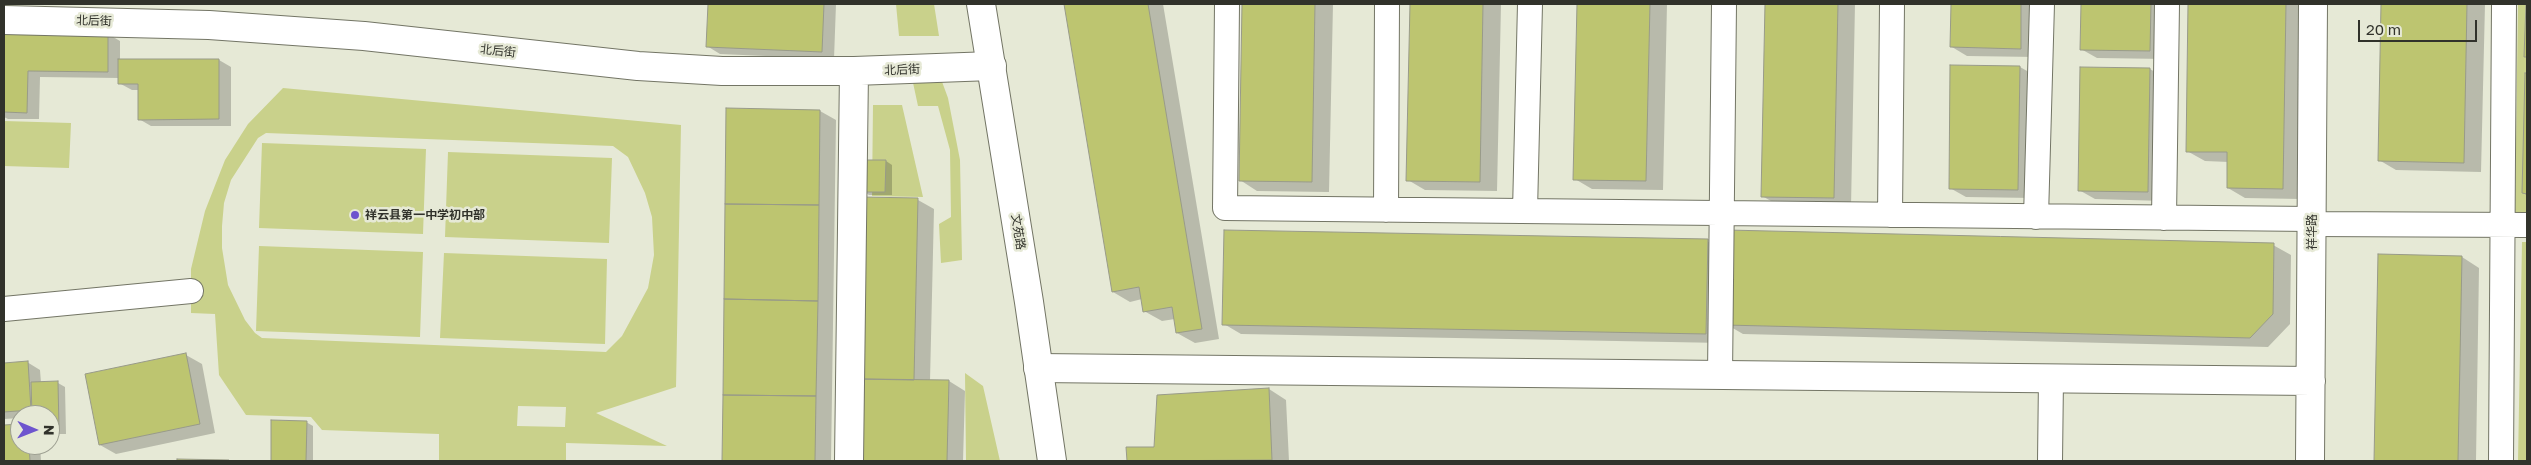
<!DOCTYPE html>
<html>
<head>
<meta charset="utf-8">
<style>
	body { margin:0 }
	#map { position:relative; width:2531px; height:465px; overflow:hidden; background:#e6e9d6; font-family:"Golos Text",sans-serif }
	canvas { display:block }
	.frame { position:absolute; inset:0; border:5px solid #31322b; pointer-events:none }
	.north { position:absolute; left:10px; top:405px; width:50px; height:50px; box-sizing:border-box; background:#e6e9d6; border:1px solid #9ea092; border-radius:50%; rotate:91deg; font-size:14px; font-weight:700; line-height:20px; text-align:center; color:#31322b }
	.north::after { content:''; display:block; margin:auto; width:18px; height:22px; background:#6e55ce; clip-path:polygon(50% 0,100% 100%,50% 72%,0 100%) }
	.scale { position:absolute; left:2358px; top:20px; width:119px; height:22px; box-sizing:border-box; border:2px solid #31322b; border-top:0; padding-left:6px; font-size:15px; line-height:18px; white-space:nowrap; color:#31322b; -webkit-text-stroke:4px #e6e9d6; paint-order:stroke }
</style>
</head>
<body>
<div id="map">
<canvas width="2531" height="465"></canvas>
<div class="frame"></div>
<div class="north">N</div>
<div class="scale">20 m</div>
</div>
<script>
const c = document.querySelector('canvas').getContext('2d');
c.lineJoin = 'round';
function paint(path, color) { c.fillStyle = color; c.fill(path, 'evenodd'); }
const toPath = rows => new Path2D(rows.map(r => 'M' + r).join(''));
function strokePath(path, color, width, dash) { c.strokeStyle = color; c.lineWidth = width; c.lineCap = dash ? 'butt' : 'round'; c.setLineDash(dash || []); c.stroke(path); }
function write(font, color, halo, rows, align = 'center') {
  c.font = font + ' "Golos Text","Noto Sans SC",sans-serif'; c.lineWidth = 5; c.setLineDash([]); c.textBaseline = 'middle'; c.strokeStyle = halo; c.fillStyle = color; for (const [text, x, y, turn = 0] of rows) {
    c.save(); c.translate(x, y); c.rotate((+turn || 0) * Math.PI / 180); c.textAlign = isNaN(turn) ? turn : align; if (halo) c.strokeText(text, 0, 0); c.fillText(text, 0, 0); c.restore();
  }
}
const green = toPath([
	[896,4,934,4,939,36,899,36],
	[2518,4,2527,4,2527,213,2515,213],
	[912,78,941,79,948,98,960,160,962,260,941,263,939,224,951,217,950,150,938,106,918,106],
	[283,88,681,125,676,387,596,413,667,446,566,443,566,461,439,461,439,434,322,430,311,417,246,415,219,375,215,314,191,313,191,269,205,211,225,160,248,124],
	[266,133,613,146,628,157,645,193,652,217,654,255,648,288,622,336,606,352,262,338,255,333,245,320,228,285,222,248,222,226,224,203,231,180,258,138],
	[518,406,566,407,565,427,517,426],
	[873,105,902,105,923,197,872,196],
	[4,121,71,123,69,168,4,166],
	[262,143,426,149,423,234,259,228],
	[448,152,612,158,609,243,445,237],
	[2522,242,2527,242,2527,461,2518,461],
	[259,246,423,252,420,337,256,331],
	[444,253,607,259,605,344,440,338],
	[965,373,983,386,1000,461,966,461]
]);
const shadow = toPath([
	[709,4,836,4,834,59,720,54,707,46],
	[1065,4,1163,4,1219,339,1195,343,1177,333,1175,319,1162,321,1144,311,1142,299,1130,302,1113,292],
	[1243,4,1333,4,1329,192,1257,191,1240,180],
	[1411,4,1501,4,1497,191,1425,190,1408,180],
	[1578,4,1667,4,1663,190,1592,189,1575,179],
	[1766,4,1855,4,1851,207,1780,206,1762,196],
	[1952,4,2037,4,2036,57,1967,56,1952,47],
	[2082,4,2166,4,2166,59,2097,58,2081,49],
	[2190,4,2303,4,2300,199,2245,198,2228,188,2229,162,2205,161,2187,151],
	[2382,4,2485,4,2481,172,2396,170,2379,160],
	[2527,4,2527,58,2526,57],
	[4,32,108,34,120,41,120,60,219,60,231,67,231,126,151,126,139,119,139,90,132,90,119,83,119,78,40,77,39,119,8,119,4,117],
	[1951,66,2020,67,2036,76,2034,198,1966,197,1950,188],
	[2150,69,2165,78,2163,201,2095,199,2079,190],
	[2526,74,2527,74,2527,195,2523,193],
	[728,110,820,111,836,120,831,461,723,461],
	[886,161,892,165,892,195,869,195,862,191],
	[918,200,934,209,930,381,949,381,965,391,963,461,863,461,864,382],
	[1707,241,1725,251,2273,245,2291,255,2290,324,2268,347,1743,334,1724,323,1723,343,1241,334,1224,324],
	[2379,255,2462,257,2479,268,2476,461,2375,461],
	[186,355,202,364,215,433,116,454,100,445],
	[27,362,40,370,41,383,58,383,65,387,66,434,50,434,50,415,20,415,20,418,4,419,4,364],
	[1269,389,1286,400,1289,461,1128,461,1127,448,1156,448],
	[272,422,306,422,313,426,313,461,272,461],
	[20,425,20,445,40,445,41,461,4,461,4,426],
	[178,460,229,461,230,461,178,461]
]);
const building = toPath([
	[708,4,824,4,822,52,706,47,708,4],
	[1064,4,1148,4,1202,329,1176,333,1172,307,1143,312,1139,287,1112,292,1064,4],
	[1242,4,1315,4,1312,182,1239,181,1242,4],
	[1410,4,1483,4,1480,182,1406,181,1410,4],
	[1577,4,1650,4,1646,181,1573,180,1577,4],
	[1765,4,1838,4,1834,198,1761,197,1765,4],
	[1951,4,2021,4,2021,49,1950,47,1951,4],
	[2081,4,2151,4,2150,51,2080,50,2081,4],
	[2188,4,2286,4,2283,189,2227,188,2227,152,2186,152,2188,4],
	[2381,4,2467,4,2464,163,2378,161,2381,4],
	[2526,4,2527,4,2527,57,2524,57,2526,4],
	[4,31,108,33,108,72,28,71,27,113,4,112,4,31],
	[118,59,219,59,219,119,138,120,138,84,118,84,118,59],
	[1950,65,2020,66,2018,190,1949,189,1950,65],
	[2080,67,2150,68,2148,192,2078,191,2080,67],
	[2525,73,2527,73,2527,194,2522,193,2525,73],
	[726,108,820,110,819,205,725,204,726,108],
	[862,160,886,160,885,192,861,192,862,160],
	[860,197,918,198,914,380,857,379,860,197],
	[725,204,819,205,818,301,724,299,725,204],
	[1224,230,1708,239,1706,334,1222,325,1224,230],
	[1727,230,2274,243,2273,314,2250,338,1725,325,1727,230],
	[2378,254,2462,256,2458,461,2374,461,2378,254],
	[724,299,818,301,816,396,723,395,724,299],
	[186,353,200,424,99,445,85,374,186,353],
	[28,361,31,410,4,412,4,363,28,361],
	[863,379,949,380,947,461,862,461,863,379],
	[58,381,59,430,50,431,50,415,32,415,31,382,58,381],
	[1269,388,1272,460,1127,461,1126,447,1154,447,1157,395,1269,388],
	[723,395,816,396,815,461,722,461,723,395],
	[271,420,307,421,306,461,271,461,271,420],
	[20,424,20,445,29,445,30,461,4,461,4,425,20,424],
	[177,459,229,460,229,461,177,461,177,459]
]);
const service = toPath([
	[1227,4,1225,208,2312,219],
	[1386,210,1387,4],
	[1525,211,1530,4],
	[1890,215,1892,4],
	[2036,217,2042,4],
	[2164,218,2167,4],
	[2312,224,2527,225],
	[4,309,191,291],
	[1720,375,1724,4],
	[2050,461,2051,378],
	[2501,461,2504,4]
]);
const minor = toPath([
	[4,20,209,25,364,36,638,66,722,71,854,71,992,66],
	[1038,368,2311,381],
	[849,461,854,71],
	[2310,461,2313,4]
]);
const secondary = toPath([
	[981,4,1029,302,1052,461]
]);
const markers = [
	[355,215,5,"#6e55ce"]
];
const streetNames = [
	["北后街",94,21,2],
	["北后街",498,51,6],
	["北后街",902,70,-2],
	["文苑路",1018,232,81],
	["祥华路",2312,232,-90]
];
const poiNames = [
	["祥云县第一中学初中部",365,215]
];
paint(green, '#c9d18b');
paint(shadow, '#0003');
paint(building, '#bdc570');
strokePath(building, '#989a89', 1);
strokePath(service, '#737565', 26);
strokePath(minor, '#737565', 30);
strokePath(secondary, '#737565', 30);
strokePath(service, '#fff', 24);
strokePath(minor, '#fff', 28);
strokePath(secondary, '#fff', 28);
for (const [x, y, r, color] of markers) { const dot = new Path2D(); dot.arc(x, y, r, 0, 2 * Math.PI); c.fillStyle = color; c.fill(dot); strokePath(dot, '#e6e9d6', 2); }
write('12px', '#31322b', '#e6e9d6', streetNames);
write('bold 12px', '#31322b', '#e6e9d6', poiNames, 'left');
</script>
</body>
</html>
